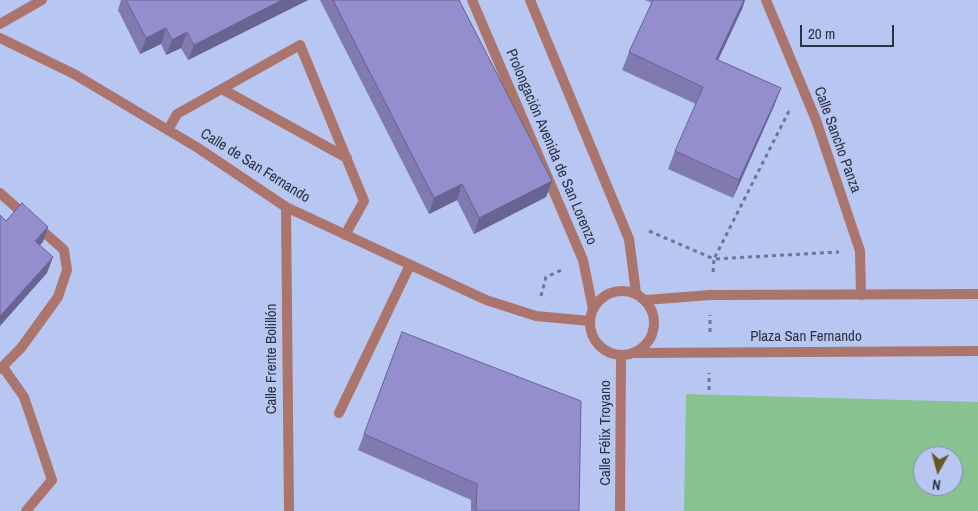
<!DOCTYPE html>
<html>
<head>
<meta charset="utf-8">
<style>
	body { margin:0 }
	#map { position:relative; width:978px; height:511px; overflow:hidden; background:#b7c7f1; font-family:"Archivo Narrow",sans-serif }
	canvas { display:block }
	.north { position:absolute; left:913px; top:446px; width:50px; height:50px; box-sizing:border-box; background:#b7c7f1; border:1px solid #7f8bab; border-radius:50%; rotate:187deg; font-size:14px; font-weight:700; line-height:20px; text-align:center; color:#2c3243 }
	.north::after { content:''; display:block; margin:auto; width:18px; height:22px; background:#685624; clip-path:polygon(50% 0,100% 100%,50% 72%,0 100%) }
	.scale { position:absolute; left:800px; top:25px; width:94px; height:22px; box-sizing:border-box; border:2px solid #2c3243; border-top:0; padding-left:6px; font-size:15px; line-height:18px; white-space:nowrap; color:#2c3243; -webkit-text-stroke:4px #b7c7f1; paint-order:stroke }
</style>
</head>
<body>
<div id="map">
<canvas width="978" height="511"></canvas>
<div class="north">N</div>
<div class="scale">20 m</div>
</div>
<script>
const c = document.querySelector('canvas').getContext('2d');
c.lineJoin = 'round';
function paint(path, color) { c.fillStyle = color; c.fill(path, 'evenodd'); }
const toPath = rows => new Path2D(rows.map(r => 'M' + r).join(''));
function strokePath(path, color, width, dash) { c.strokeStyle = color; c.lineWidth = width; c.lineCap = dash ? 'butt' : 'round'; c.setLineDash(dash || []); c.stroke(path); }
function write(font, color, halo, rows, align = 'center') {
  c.font = font + ' "Archivo Narrow",sans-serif'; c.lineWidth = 5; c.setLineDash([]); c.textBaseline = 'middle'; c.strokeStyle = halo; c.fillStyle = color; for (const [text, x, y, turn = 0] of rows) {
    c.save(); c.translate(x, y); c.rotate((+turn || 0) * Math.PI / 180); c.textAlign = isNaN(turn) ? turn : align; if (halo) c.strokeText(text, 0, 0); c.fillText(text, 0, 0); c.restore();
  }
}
const green = toPath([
	[686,394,978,402,978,511,684,511],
	[923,456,953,456,953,486,923,486]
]);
const path = toPath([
	[789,111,714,259,839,252],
	[649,231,714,259,713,274],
	[541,296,546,277,564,269],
	[710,332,710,315],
	[709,390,709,373]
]);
const service = toPath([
	[222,89,347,158],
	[168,130,177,114,300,45,364,201,345,235],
	[0,193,64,250,67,270,58,297,21,348,0,369],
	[3,367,24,397,52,480],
	[339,413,410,265]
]);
const minor = toPath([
	[766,0,816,120,860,251,861,295],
	[0,24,42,0],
	[286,207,289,511],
	[26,511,52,480]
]);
const tertiary = toPath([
	[472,0,583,260,593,309],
	[530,0,629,239,636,293],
	[0,38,74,74,198,148,286,207,486,300,536,316,590,321],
	'590 323a32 32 0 1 1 64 0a32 32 0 1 1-64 0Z',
	[646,300,710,295,978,294],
	[634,353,978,351],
	[620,511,621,355]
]);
const wall = toPath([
	[121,0,308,0,188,60,181,48,166,55,161,44,140,54,118,10],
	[320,0,459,0,552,181,546,197,474,234,457,200,429,214],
	[645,0,745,0,742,9,718,60,781,88,774,106,733,198,668,169,675,151,696,104,622,70,629,52,652,3],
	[402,332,579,511,471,511,471,500,358,450]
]);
const shadedWall = toPath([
	[282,0,308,0,188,60,194,45],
	[744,0,745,0,742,9,710,77,716,59],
	[166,28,161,44,140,54,146,38],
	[187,32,181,48,166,55,172,40],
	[781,88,774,106,733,198,739,180],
	[552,181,546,197,474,234,479,218],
	[462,184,457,200,429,214,434,198],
	[48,227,43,242,29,257,35,241],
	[53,257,47,273,0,326,0,316]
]);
const building = toPath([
	[126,0,282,0,194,45,187,32,172,40,166,28,146,38,126,0],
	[333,0,459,0,552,181,479,218,462,184,434,198,333,0],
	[653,0,744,0,716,59,781,88,739,180,675,151,703,87,629,52,653,0],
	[22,203,48,227,35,241,53,257,0,316,0,215,6,221,22,203],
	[402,332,581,401,579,511,476,511,477,484,364,434,402,332]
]);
const streetNames = [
	["Calle Sancho Panza",837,140,70],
	["Prolongación Avenida de San Lorenzo",551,147,67],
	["Calle de San Fernando",255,166,32],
	["Plaza San Fernando",806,337],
	["Calle Frente Bolillón",272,359,-90],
	["Calle Félix Troyano",606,433,-90]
];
paint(green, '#89c291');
strokePath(path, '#6c7793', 3, [4, 4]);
strokePath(service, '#ab756d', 10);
strokePath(minor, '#ab756d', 10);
strokePath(tertiary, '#ab756d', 10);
paint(wall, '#807ab1');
paint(shadedWall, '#686390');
paint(building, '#958ece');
strokePath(building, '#686390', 1);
write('15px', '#2c3243', '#b7c7f1', streetNames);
</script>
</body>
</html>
